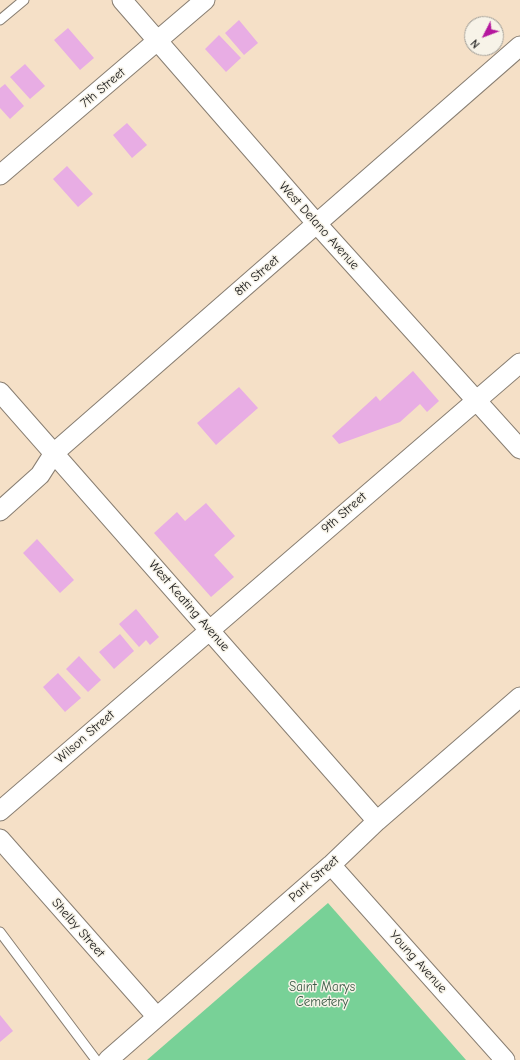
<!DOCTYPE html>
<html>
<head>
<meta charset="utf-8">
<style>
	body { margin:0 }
	#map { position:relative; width:520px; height:1060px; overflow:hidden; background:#f5e0c7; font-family:"Comic Neue",sans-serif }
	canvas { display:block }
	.north { position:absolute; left:464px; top:16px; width:40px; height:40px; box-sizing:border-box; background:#f7f3e8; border:1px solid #9f9d96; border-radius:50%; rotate:228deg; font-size:11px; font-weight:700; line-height:16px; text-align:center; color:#1c1c1c }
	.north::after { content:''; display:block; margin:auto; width:14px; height:18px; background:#b5179e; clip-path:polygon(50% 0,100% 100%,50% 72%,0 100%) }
</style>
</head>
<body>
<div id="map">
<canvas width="520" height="1060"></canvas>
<div class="north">N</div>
</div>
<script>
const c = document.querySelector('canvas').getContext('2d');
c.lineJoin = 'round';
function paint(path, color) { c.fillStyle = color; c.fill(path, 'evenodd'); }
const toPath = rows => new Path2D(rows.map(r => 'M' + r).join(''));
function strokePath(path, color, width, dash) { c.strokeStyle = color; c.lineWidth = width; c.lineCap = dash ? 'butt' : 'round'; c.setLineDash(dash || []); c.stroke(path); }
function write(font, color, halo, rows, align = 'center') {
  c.font = font + ' "Comic Neue",sans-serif'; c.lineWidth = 3; c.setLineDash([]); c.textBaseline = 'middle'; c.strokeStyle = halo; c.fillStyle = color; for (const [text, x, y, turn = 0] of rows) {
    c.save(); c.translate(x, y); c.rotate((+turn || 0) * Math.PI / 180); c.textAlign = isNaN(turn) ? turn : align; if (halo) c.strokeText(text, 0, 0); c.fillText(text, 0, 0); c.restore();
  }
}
const green = toPath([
	[328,903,466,1060,147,1060]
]);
const building = toPath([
	[239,20,258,43,244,55,225,33],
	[68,28,94,58,80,70,54,40],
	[219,35,241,58,226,72,205,49],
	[25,64,45,86,30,99,10,77],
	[5,84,24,106,10,119,0,108,0,88],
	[127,123,147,145,132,158,113,135],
	[67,166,93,194,78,207,53,179],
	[413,371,439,401,427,412,420,404,400,422,339,444,332,436,376,396,380,401],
	[239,387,258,408,216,445,197,423],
	[206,503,235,536,214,555,234,577,211,597,154,533,177,512,185,521],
	[37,539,74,580,60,593,23,553],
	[136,609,159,637,150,645,146,640,139,647,119,624],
	[120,634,134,651,114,669,99,652],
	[79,656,101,680,88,692,66,669],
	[58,673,81,698,65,712,43,687],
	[0,1015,13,1031,0,1042]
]);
const service = toPath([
	[0,20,24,0],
	[0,932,96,1060]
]);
const minor = toPath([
	[122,0,317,224,520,449],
	[0,175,205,0],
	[0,392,377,821],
	[0,511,40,475,54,453,520,46],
	[0,811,520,363],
	[0,839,157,1017],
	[331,865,505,1060],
	[108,1060,331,865,377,821,520,697]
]);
const streetNames = [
	["7th Street",103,88,-40],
	["West Delano Avenue",319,226,48],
	["8th Street",257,276,-41],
	["9th Street",344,513,-41],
	["West Keating Avenue",189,606,49],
	["Wilson Street",85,737,-41],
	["Park Street",314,879,-42],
	["Shelby Street",78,928,49],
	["Young Avenue",418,962,48]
];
const parkNames = [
	["Saint Marys",322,987],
	["Cemetery",322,1002]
];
paint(green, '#78d197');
paint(building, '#e8ade4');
strokePath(service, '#887e72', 11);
strokePath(minor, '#887e72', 21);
strokePath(service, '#fff', 9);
strokePath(minor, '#fff', 19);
write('13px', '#1c1c1c', '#f7f3e8', streetNames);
write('13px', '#3c5b47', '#f7f3e8', parkNames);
</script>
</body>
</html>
